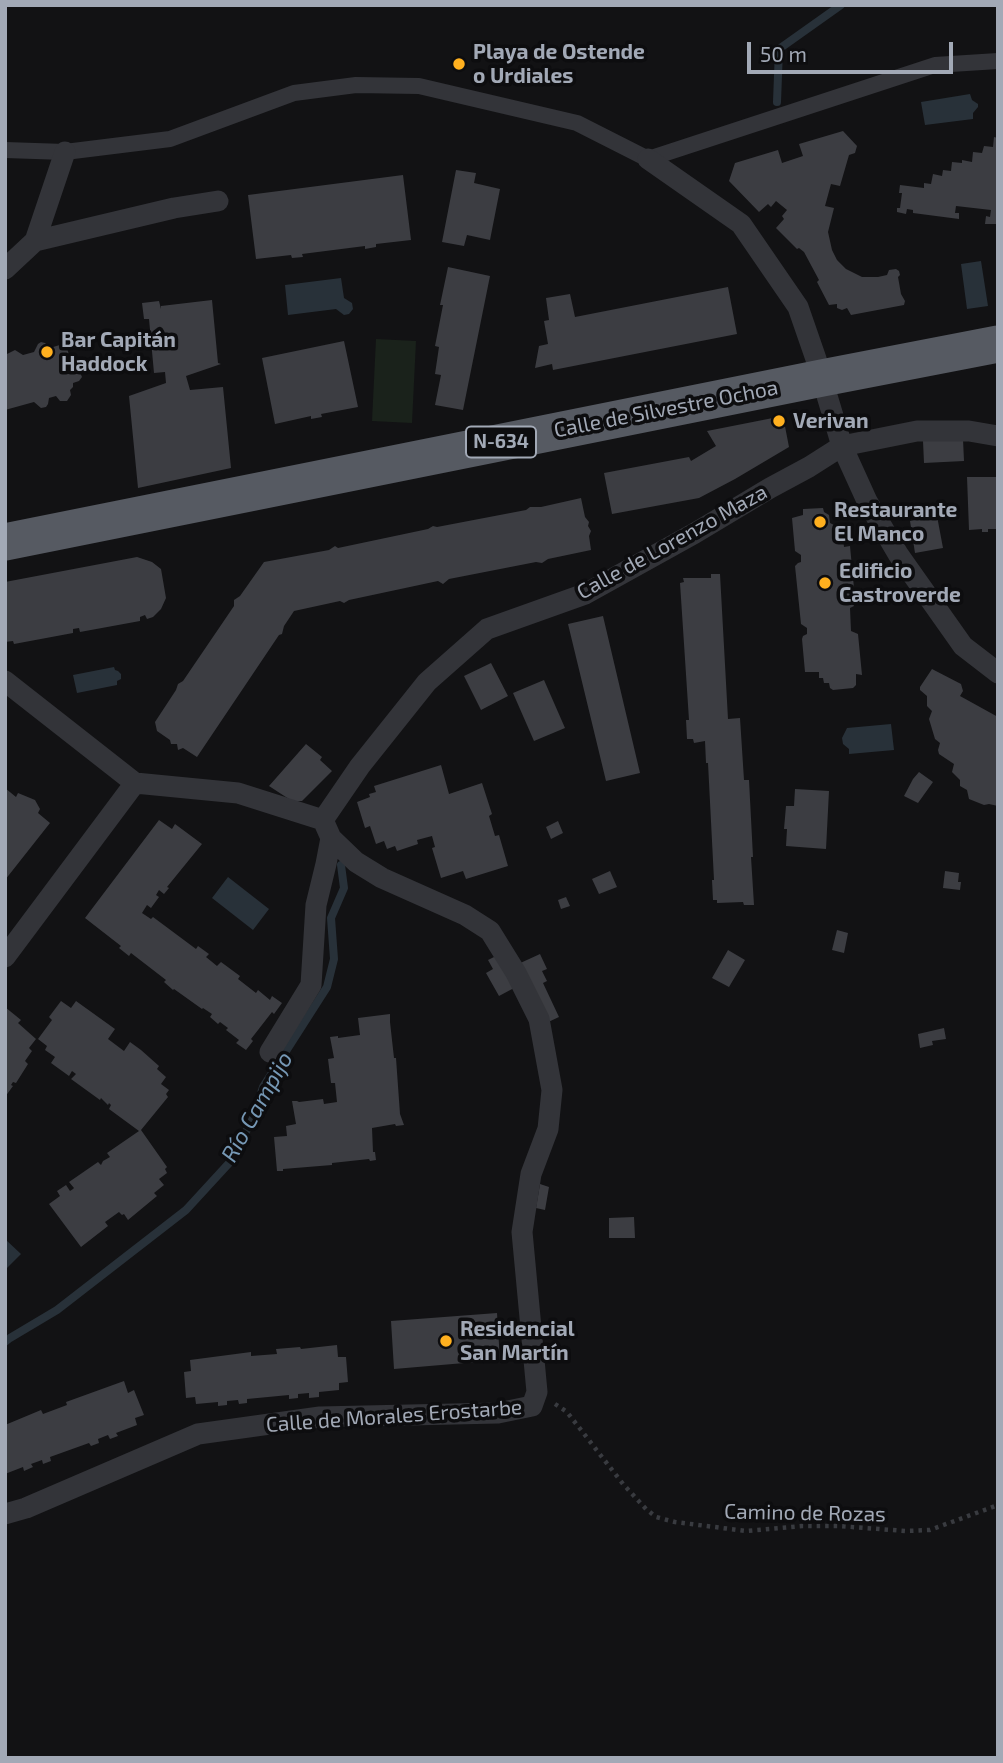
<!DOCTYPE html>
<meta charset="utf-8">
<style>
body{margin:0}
#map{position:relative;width:1003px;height:1763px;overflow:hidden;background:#121214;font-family:"Exo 2",sans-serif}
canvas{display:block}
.frame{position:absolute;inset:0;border:7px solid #a2a9b6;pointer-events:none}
.scale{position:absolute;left:747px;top:42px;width:206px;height:32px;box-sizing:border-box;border:4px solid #a2a9b6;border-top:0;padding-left:9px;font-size:21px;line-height:24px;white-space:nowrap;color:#a2a9b6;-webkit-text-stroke:5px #0d0d0f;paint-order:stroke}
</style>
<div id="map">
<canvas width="1003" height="1763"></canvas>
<div class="frame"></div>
<div class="scale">50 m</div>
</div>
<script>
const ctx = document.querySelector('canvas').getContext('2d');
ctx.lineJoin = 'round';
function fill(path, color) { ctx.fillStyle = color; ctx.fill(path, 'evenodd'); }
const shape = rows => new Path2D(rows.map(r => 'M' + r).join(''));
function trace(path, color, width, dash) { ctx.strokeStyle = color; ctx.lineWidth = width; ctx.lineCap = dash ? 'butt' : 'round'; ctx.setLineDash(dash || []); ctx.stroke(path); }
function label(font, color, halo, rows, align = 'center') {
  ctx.font = font + ' "Exo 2",sans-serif'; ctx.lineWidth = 7; ctx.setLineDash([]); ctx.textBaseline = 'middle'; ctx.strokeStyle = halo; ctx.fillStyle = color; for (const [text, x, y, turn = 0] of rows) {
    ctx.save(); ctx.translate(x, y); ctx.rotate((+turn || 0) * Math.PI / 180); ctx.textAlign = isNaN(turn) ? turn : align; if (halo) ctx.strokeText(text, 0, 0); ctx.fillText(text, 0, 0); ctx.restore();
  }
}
const green = shape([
 [376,339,416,341,412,423,372,421]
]);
const water = shape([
 [970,94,972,100,978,104,978,107,973,113,973,119,925,125,921,102],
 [981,261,988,306,967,309,961,264],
 [341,278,344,298,352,303,353,309,349,314,344,315,336,309,288,315,285,285],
 [114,667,115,670,118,671,121,674,121,679,117,681,117,685,77,693,73,675],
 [891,724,894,750,849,754,849,749,843,744,842,738,847,728],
 [228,877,269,909,253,930,212,898],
 [5,1239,21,1254,5,1270]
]);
const stream = shape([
 [777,102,779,49,841,5],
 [5,1342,10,1338,57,1310,186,1210,231,1161,253,1118,263,1087,327,987,334,959,331,918,344,888,341,865]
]);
const building = shape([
 [843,131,857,146,855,153,849,155,840,186,831,184,825,206,834,208,828,232,832,250,837,260,846,269,862,277,878,277,887,275,889,270,896,269,899,271,900,275,898,277,901,294,905,301,904,305,851,315,847,308,842,310,837,308,837,304,829,305,817,282,819,280,804,252,799,248,797,249,776,228,784,219,782,216,787,210,776,201,771,207,768,204,759,212,729,181,735,163,778,150,782,163,803,156,799,144],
 [994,137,998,138,998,224,985,224,986,216,990,217,991,210,956,206,955,213,959,213,959,219,913,213,913,210,907,209,906,214,897,212,897,208,900,208,902,193,899,193,900,185,924,188,924,183,931,184,933,174,942,176,943,170,951,171,952,162,962,163,962,160,972,162,973,152,982,153,984,146,993,147],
 [456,170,476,173,474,183,500,189,490,240,467,235,464,246,442,242],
 [403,175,411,240,376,244,376,247,365,249,365,246,302,254,303,257,292,258,291,255,256,259,248,195],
 [448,267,490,276,463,410,435,405,441,375,435,374,439,347,435,346,443,305,440,305],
 [728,287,737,334,553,370,552,364,535,368,539,346,548,344,544,321,549,320,546,298,570,294,575,317],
 [212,300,218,363,221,364,186,376,190,390,223,387,231,468,138,488,129,396,166,383,165,372,154,373,149,319,144,319,142,303,159,301,161,309,161,306],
 [344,341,358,407,321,414,322,417,311,419,311,416,275,424,262,358],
 [41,342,45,343,50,348,66,343,72,368,79,370,82,377,79,381,73,383,73,387,70,390,71,395,67,401,60,401,56,396,49,398,48,404,46,407,41,408,34,402,5,410,5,360,7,359,7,354,15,350,23,355,34,352,38,344],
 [783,416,789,447,735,479,699,498,612,514,604,473,689,457,691,461,716,446,707,431],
 [963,439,964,461,924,463,923,441],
 [967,477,998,477,998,529,988,529,988,532,982,532,982,529,969,530],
 [581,498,585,517,589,522,588,526,591,531,589,536,591,550,548,559,542,563,536,562,449,579,443,584,438,581,349,600,344,603,340,601,294,611,284,626,282,634,279,635,197,757,183,748,178,750,177,744,171,744,170,740,157,731,155,722,176,690,178,684,183,681,234,606,234,600,240,596,264,562,329,550,335,546,338,548,428,529,433,526,437,527,526,510,530,507,541,507],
 [823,508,824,512,829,515,830,523,836,526,838,535,843,538,844,547,850,546,855,599,854,606,850,608,851,631,858,634,862,675,856,674,856,685,853,688,833,690,830,688,829,683,824,683,823,678,819,678,819,672,805,672,802,639,803,636,807,634,807,628,801,624,795,566,798,563,801,562,801,555,795,551,792,518,803,515,803,509],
 [937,516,943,548,915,553,910,521],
 [137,557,152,562,161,569,166,598,161,609,153,617,147,619,145,615,140,617,140,621,80,632,79,628,73,629,73,633,14,644,13,641,5,642,5,582],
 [711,574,720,574,728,719,740,718,744,780,749,780,753,857,751,857,754,905,744,905,743,902,717,903,717,900,713,900,712,880,714,880,708,763,706,763,705,741,694,743,693,739,687,739,686,720,689,720,680,583,684,582,683,578,711,578],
 [603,616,640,773,606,781,568,624],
 [491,663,508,696,481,710,464,676],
 [932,669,961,684,963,691,960,696,998,717,998,806,989,804,984,805,969,799,967,790,960,786,960,780,952,772,954,764,939,754,938,750,940,743,935,739,929,719,932,711,927,706,927,696,920,690,920,687],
 [544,680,565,728,534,741,513,693],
 [306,744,322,757,320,760,332,771,302,801,292,801,269,786],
 [441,765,449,794,482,783,492,814,489,816,495,836,499,835,508,866,466,879,463,871,441,878,432,848,435,847,432,836,417,840,418,844,397,851,395,846,387,849,384,841,376,844,370,826,365,828,357,802,370,797,369,794,376,792,374,786],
 [919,772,933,782,918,803,904,796,913,779],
 [5,788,16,797,18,793,35,800,40,809,38,813,50,823,5,880],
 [795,789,829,791,826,849,786,846,787,829,784,829,786,806,794,806],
 [159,820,172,829,175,824,202,844,167,887,169,888,164,894,159,890,156,895,159,897,151,908,147,905,142,913,151,919,153,917,196,949,198,946,209,954,206,957,217,966,221,962,240,976,238,979,256,993,258,990,270,1000,272,996,282,1003,274,1014,272,1012,251,1039,253,1041,246,1050,236,1043,239,1040,226,1030,228,1028,220,1022,218,1024,210,1017,212,1014,203,1008,202,1009,174,989,173,990,164,982,166,980,131,953,129,956,119,948,121,946,85,918],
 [558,821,563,833,551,839,546,827],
 [610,871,617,887,599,894,592,879],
 [945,871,959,873,958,882,961,882,960,890,943,888],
 [566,897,570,906,561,909,558,900],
 [837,930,848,933,844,953,832,950],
 [728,950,745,960,729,987,712,978],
 [540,954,547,969,542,971,547,981,543,983,559,1017,544,1024,516,965],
 [496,956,514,988,499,996,486,973,493,969,488,960],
 [61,1001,71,1008,76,1001,115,1029,108,1039,124,1051,130,1042,141,1050,159,1066,157,1069,166,1077,161,1084,169,1090,166,1094,168,1097,141,1130,167,1167,165,1169,167,1173,159,1179,164,1185,154,1193,157,1196,128,1220,124,1214,122,1215,119,1212,105,1222,108,1226,81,1247,49,1204,60,1196,57,1191,66,1185,70,1191,73,1189,74,1188,69,1182,98,1162,101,1165,103,1161,110,1157,107,1153,139,1131,109,1109,111,1105,109,1103,108,1105,101,1098,100,1100,71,1079,76,1074,72,1071,69,1076,51,1063,55,1057,45,1050,47,1046,38,1039,52,1020,49,1017],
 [5,1007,21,1020,18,1023,36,1039,29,1048,32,1051,25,1061,28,1064,16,1083,13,1082,11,1085,13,1086,5,1097],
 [390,1014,390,1022,394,1058,396,1058,400,1114,404,1125,396,1126,395,1124,372,1128,373,1152,375,1152,376,1160,370,1161,369,1159,332,1163,332,1165,283,1169,283,1171,277,1171,274,1137,287,1136,286,1126,296,1124,292,1101,297,1101,299,1102,323,1099,324,1104,337,1102,335,1083,331,1083,328,1059,334,1058,330,1037,338,1036,338,1038,360,1035,358,1018],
 [944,1028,946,1039,932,1041,933,1045,920,1048,918,1034],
 [540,1184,549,1187,545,1210,536,1208],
 [634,1217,635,1238,609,1238,609,1218],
 [497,1313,500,1360,394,1369,391,1321],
 [337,1345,338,1357,346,1357,348,1382,339,1383,339,1390,319,1392,319,1397,309,1398,309,1393,298,1394,298,1398,289,1399,289,1395,247,1399,247,1403,239,1404,238,1400,227,1401,227,1405,218,1406,218,1402,196,1404,195,1397,186,1398,184,1372,191,1371,190,1360,251,1352,251,1356,277,1354,276,1349,300,1347,301,1349],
 [124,1381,128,1393,134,1390,144,1415,135,1418,137,1425,116,1433,118,1436,110,1439,108,1435,98,1439,99,1443,91,1446,89,1443,50,1457,51,1461,43,1464,42,1460,31,1464,33,1467,24,1471,23,1467,5,1474,5,1425,41,1410,43,1414,67,1405,66,1402]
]);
const path = shape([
 [555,1404,567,1412,623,1484,646,1509,656,1517,675,1522,746,1531,802,1526,839,1526,905,1531,930,1530,998,1505]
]);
const pedestrian = shape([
 [5,150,65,152,170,139,294,93,356,85,419,86,577,123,648,159,935,65,998,61]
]);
const minor = shape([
 [648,159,741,224,798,307,816,359,842,446,867,501,898,554,963,646,998,673],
 [35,241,174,208,218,201],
 [5,269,35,241,65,152],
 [5,681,135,783,238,793,323,820],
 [323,820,360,766,427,682,487,629,585,594,695,533,770,488,809,467,842,446,917,431,969,431,998,436],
 [5,957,135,783],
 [270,1052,311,985,316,905,326,864,331,838],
 [5,1514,26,1508,198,1434,320,1417,498,1413,532,1406,537,1392,522,1232,531,1174,548,1129,552,1090,539,1019,516,973,490,931,465,915,382,878,356,862,331,838,323,820]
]);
const trunk = shape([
 [5,542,822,378,998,344]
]);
const markers = [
 [459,64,7,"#ffb01f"],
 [47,352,7,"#ffb01f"],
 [779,421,7,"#ffb01f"],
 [820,522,7,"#ffb01f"],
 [825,583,7,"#ffb01f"],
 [446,1341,7,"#ffb01f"]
];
const shields = [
 [501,442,70]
];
const shieldNames = [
 ["N-634",501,442]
];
const poiNames = [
 ["Playa de Ostende",473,52],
 ["o Urdiales",473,76],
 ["Bar Capitán",61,340],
 ["Haddock",61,364],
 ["Verivan",793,421],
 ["Restaurante",834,510],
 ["El Manco",834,534],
 ["Edificio",839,571],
 ["Castroverde",839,595],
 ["Residencial",460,1329],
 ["San Martín",460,1353]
];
const streetNames = [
 ["Calle de Silvestre Ochoa",666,409,-11],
 ["Calle de Lorenzo Maza",672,542,-29],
 ["Calle de Morales Erostarbe",394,1416,-4],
 ["Camino de Rozas",805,1513,1]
];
const waterNames = [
 ["Río Campijo",257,1107,-61]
];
fill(green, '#1a221b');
fill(water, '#283139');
trace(stream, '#283139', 8);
fill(building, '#3c3d42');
trace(path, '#393b40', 4.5, [3.5, 5]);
trace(pedestrian, '#333439', 16);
trace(minor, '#333439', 21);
trace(trunk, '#565a62', 37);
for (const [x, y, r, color] of markers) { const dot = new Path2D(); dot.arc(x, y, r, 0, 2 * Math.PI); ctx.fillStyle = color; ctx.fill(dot); trace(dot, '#0d0d0f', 2.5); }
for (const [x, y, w] of shields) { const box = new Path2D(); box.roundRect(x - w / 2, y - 15.5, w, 31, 5); ctx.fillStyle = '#0d0d0f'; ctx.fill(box); trace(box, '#a2a9b6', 2); }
label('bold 19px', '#a2a9b6', null, shieldNames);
label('bold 21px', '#a2a9b6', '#0d0d0f', poiNames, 'left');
label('21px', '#a2a9b6', '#0d0d0f', streetNames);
label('italic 23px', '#7698b5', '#0d0d0f', waterNames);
</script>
